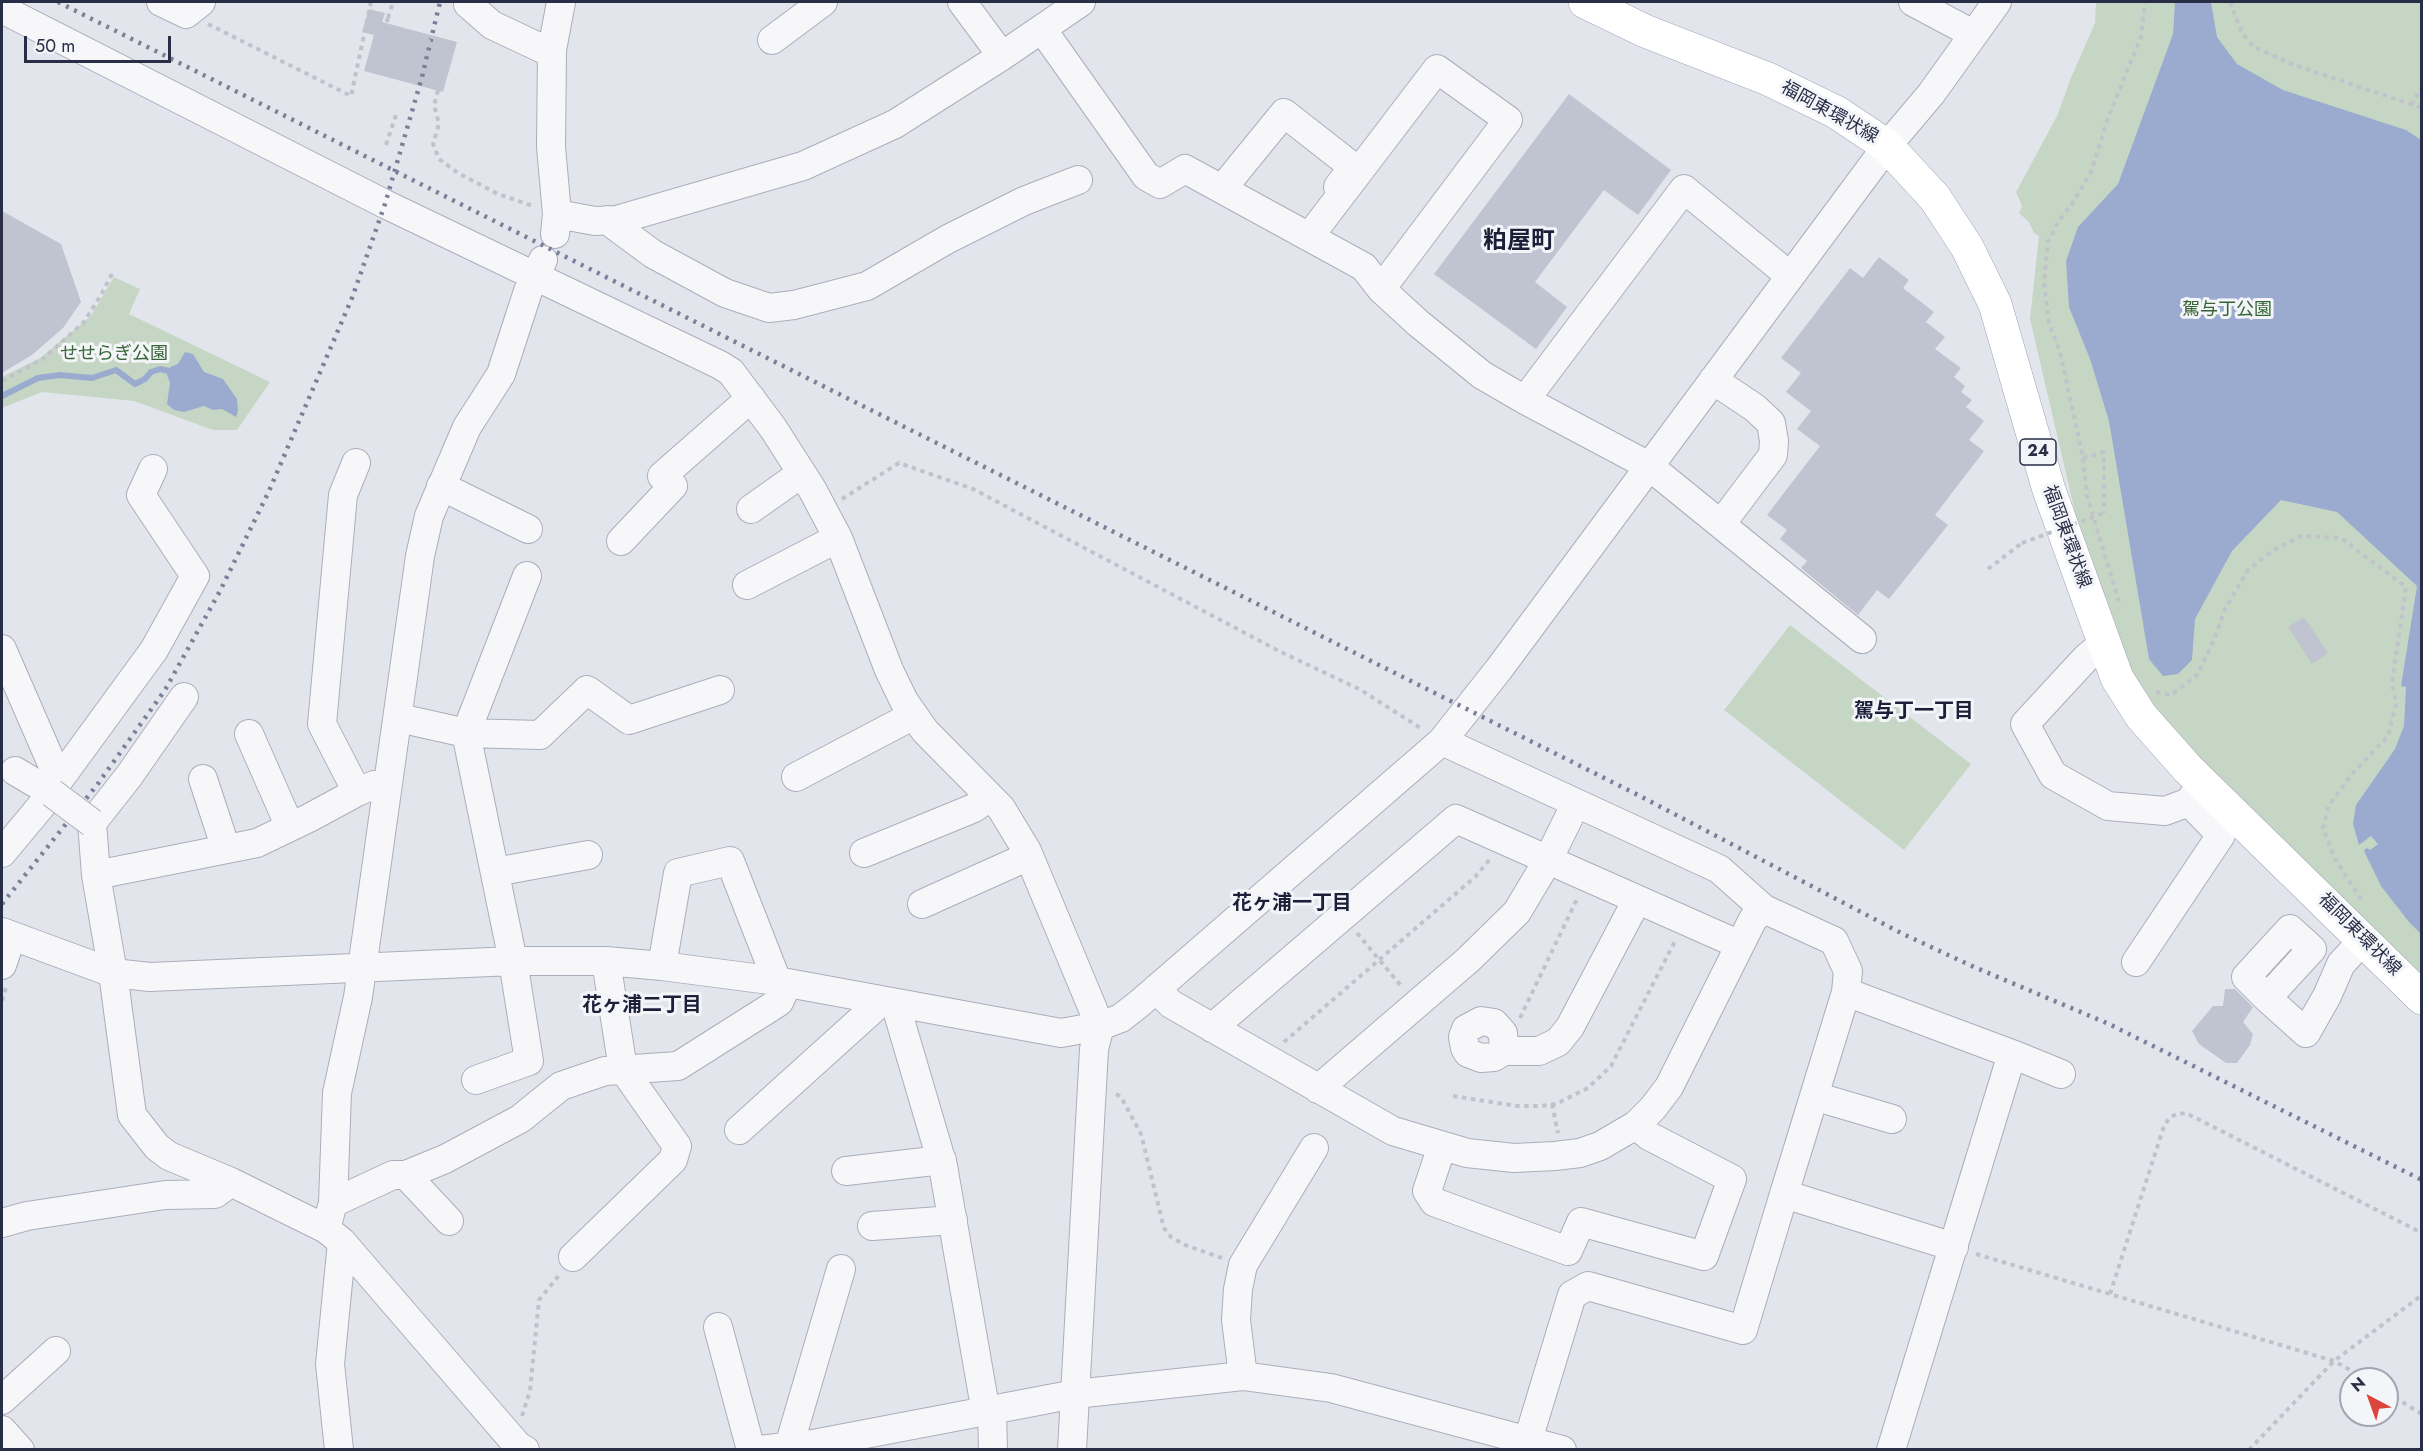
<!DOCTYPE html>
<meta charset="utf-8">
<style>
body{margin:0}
#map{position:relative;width:2423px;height:1451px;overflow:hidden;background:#e3e5ed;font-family:Jost,sans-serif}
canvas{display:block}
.frame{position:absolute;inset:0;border:3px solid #292e47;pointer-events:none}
.north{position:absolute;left:2339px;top:1367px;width:60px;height:60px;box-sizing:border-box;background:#f4f5f9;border:2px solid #a3a5b2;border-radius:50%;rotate:319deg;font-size:16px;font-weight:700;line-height:24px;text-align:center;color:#292e47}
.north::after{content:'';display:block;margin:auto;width:21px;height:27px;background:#dc453e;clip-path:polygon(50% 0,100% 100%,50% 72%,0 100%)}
.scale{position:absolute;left:24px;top:36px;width:147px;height:27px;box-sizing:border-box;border:3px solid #292e47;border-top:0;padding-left:8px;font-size:18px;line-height:21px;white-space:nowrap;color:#292e47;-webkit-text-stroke:4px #f4f5f9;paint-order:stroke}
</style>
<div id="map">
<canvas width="2423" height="1451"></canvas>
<div class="frame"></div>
<div class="north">N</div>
<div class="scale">50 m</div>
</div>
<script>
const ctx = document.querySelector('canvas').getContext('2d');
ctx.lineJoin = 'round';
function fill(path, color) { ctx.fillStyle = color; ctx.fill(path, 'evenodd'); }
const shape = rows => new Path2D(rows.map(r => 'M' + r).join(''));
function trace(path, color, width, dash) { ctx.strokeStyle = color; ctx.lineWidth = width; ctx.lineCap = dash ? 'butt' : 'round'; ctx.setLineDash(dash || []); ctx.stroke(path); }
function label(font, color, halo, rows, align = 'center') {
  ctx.font = font + ' Jost,"Noto Sans JP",sans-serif'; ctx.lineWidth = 6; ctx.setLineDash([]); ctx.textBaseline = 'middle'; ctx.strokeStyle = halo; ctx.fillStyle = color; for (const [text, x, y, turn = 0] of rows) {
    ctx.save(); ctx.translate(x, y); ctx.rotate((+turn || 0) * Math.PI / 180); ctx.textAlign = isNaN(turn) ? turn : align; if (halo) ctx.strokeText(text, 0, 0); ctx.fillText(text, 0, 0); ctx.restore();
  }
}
const green = shape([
 [2096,2,2421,2,2421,982,2196,767,2130,678,2095,598,2030,319,2039,236,2034,233,2029,222,2019,213,2022,206,2016,192,2057,116,2070,80,2095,23],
 [114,277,140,289,129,314,270,382,237,430,213,430,134,401,42,392,2,408,2,377,40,358,91,316],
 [1790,625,1971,764,1904,850,1724,710]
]);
const water = shape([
 [2175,2,2211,2,2217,37,2237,64,2283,90,2406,130,2421,140,2421,934,2409,922,2381,886,2366,855,2364,850,2367,848,2370,850,2378,844,2371,836,2359,845,2353,824,2356,805,2395,749,2404,726,2406,687,2401,686,2417,586,2337,512,2281,500,2232,551,2195,619,2192,660,2178,674,2163,676,2149,659,2109,421,2090,359,2069,307,2066,261,2078,227,2118,184,2173,34],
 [185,352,193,354,204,372,223,379,237,399,238,411,236,417,222,409,213,410,204,406,184,412,174,410,167,404,170,383,167,375,170,367,178,364]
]);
const stream = shape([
 [2,396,38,378,60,375,92,378,116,370,135,384,145,379,151,372,160,369,169,371]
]);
const building = shape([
 [369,9,385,13,382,22,457,42,443,92,364,71,374,35,362,32],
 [1569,94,1671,170,1638,215,1604,190,1535,282,1567,307,1536,349,1434,274],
 [2,211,61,244,81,302,63,328,32,355,2,373],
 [1879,257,1909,280,1903,288,1934,312,1926,322,1945,337,1935,349,1961,368,1954,377,1965,386,1961,392,1972,400,1966,407,1984,421,1969,440,1984,451,1935,515,1948,525,1889,599,1877,590,1858,615,1801,568,1807,561,1780,539,1787,530,1767,515,1820,446,1797,429,1811,411,1786,392,1801,373,1781,358,1850,268,1863,278],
 [2304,617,2328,653,2312,664,2288,627],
 [2225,989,2235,989,2253,1007,2243,1022,2253,1034,2250,1045,2237,1063,2226,1063,2199,1044,2192,1031,2213,1006,2223,1006]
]);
const path = shape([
 [2230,2,2242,33,2254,47,2294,65,2422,108],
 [388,18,393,2],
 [208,24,351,96,371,2],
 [450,47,434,105,439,124,433,144,439,159,458,173,498,194,533,206],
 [398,69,418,75],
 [408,73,416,37],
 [2411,105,2422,87],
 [386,145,396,115],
 [2,381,43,359,84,322,101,295,112,274],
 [2083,458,2104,452,2104,513],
 [842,499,899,463,973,489,1279,651,1361,690,1422,729],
 [1988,569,2022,543],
 [2119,602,2087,496,2083,458,2060,352,2049,323,2044,283,2048,242,2059,220,2070,207,2091,172,2108,118,2141,37,2145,2],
 [2156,692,2171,695,2197,675,2214,640,2225,609,2248,570,2272,551,2301,536,2341,538,2406,587,2392,682,2396,704,2388,736,2352,774,2329,805,2323,828,2335,859,2363,902],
 [1357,933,1402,987],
 [2,1001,6,987],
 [1520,1018,1578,897],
 [1284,1042,1475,877,1491,858],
 [1116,1094,1121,1097,1141,1134,1164,1228,1171,1237,1185,1245,1222,1258],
 [1453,1096,1517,1106,1540,1106,1556,1104,1588,1088,1611,1066,1675,941],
 [1552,1104,1558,1133],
 [1976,1254,2334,1361,2366,1379],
 [2110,1294,2163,1129,2169,1118,2177,1114,2186,1113,2422,1233],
 [2387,1393,2422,1414],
 [522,1416,530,1391,539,1300,560,1274],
 [2249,1450,2334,1361,2422,1295]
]);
const minor = shape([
 [161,2,186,14,201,2],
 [962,2,1002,56],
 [1913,2,1973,34],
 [468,4,492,25,543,49,552,50],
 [2,9,385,204,720,365,731,372,773,428,812,489,838,538,889,670,904,701,925,731,1001,808,1027,851,1100,1026,1094,1049,1072,1450],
 [1042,29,1146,176,1160,184,1185,169,1364,267,1381,289,1418,323,1482,375,1525,400,1649,466,1862,639],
 [772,40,823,2],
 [1222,189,1284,113,1353,167,1338,187],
 [557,214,595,221,617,220,803,166,895,124,1002,56,1081,2],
 [607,220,653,254,725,293,769,308,794,305,867,286,948,239,1024,201,1078,180],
 [555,234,557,214,551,147,552,50,561,2],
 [1309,237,1437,69,1508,120,1381,289],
 [1713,380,1755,408,1771,423,1774,441,1773,455,1721,524],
 [1525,400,1684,189,1790,276],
 [356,463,343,495,322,724,357,792],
 [441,486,528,529],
 [751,509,802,473],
 [621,541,673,486,662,476,751,398],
 [747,585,838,538],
 [2104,643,2086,658,2025,724,2053,775,2108,806,2165,811,2189,802,2202,783],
 [2,649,59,780,52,793,2,853],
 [184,697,129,776,92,823,96,875,113,973,150,977,513,961,606,961,662,966,777,981,1061,1033,1100,1026,1121,1018,1140,1003,1442,741,1499,669,1887,146,1931,94,1997,2],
 [399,718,466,733,540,735,587,690,629,720,720,690],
 [249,734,290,827],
 [1442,741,1719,869,1764,909,1834,941,1848,971,1846,992,1784,1194,1954,1247],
 [15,771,52,793],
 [796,777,914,715],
 [203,779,226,849],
 [59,780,154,650,195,576,141,495,153,469],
 [864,853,974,808,990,797],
 [495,872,588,855],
 [96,875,257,843,309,818,357,792,374,785],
 [922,904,1029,856],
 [2,932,113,973,132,1115,157,1147,169,1156,231,1182,326,1229,342,1242,518,1446,525,1450],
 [2136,962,2221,835,2189,802],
 [2,965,12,936],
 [662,966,678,873,730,861,777,981],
 [1156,989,1171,1004,1393,1131,1467,1153,1514,1158,1555,1156,1580,1153,1600,1146,1636,1125,1653,1108,1669,1087,1753,919,1764,909],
 [1846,992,2012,1054,1891,1450],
 [2267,998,2312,949,2290,929,2246,977,2267,998,2306,1033,2327,996,2341,964,2363,940],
 [895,1003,943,1166,986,1413],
 [1212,1028,1456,819,1740,945],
 [1504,1051,1503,1033,1494,1023,1481,1021,1466,1029,1463,1037,1465,1048,1468,1053,1481,1058,1494,1057,1504,1051,1539,1051,1558,1042,1570,1027,1637,900],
 [2012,1054,2061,1074],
 [476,1080,529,1061,513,961,466,733,527,576],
 [1318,1089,1468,960,1517,912,1548,860,1576,803],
 [1814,1096,1892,1119],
 [739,1130,873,1009,874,999],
 [1442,1146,1427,1191,1434,1202,1568,1251,1581,1222,1704,1256,1732,1179,1649,1136,1636,1125],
 [846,1171,942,1160],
 [406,1175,449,1221],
 [333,1203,393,1175,406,1175,445,1159,520,1119,561,1086,605,1071,678,1066,779,1002,788,983],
 [2,1223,27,1216,165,1195,215,1194,231,1182],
 [872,1226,953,1220],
 [326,1229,333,1203,337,1093,358,997,420,556,429,516,467,427,501,374,528,291,543,260],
 [573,1257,673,1160,677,1146,623,1069,606,961],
 [718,1327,751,1450],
 [1243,1376,1236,1320,1238,1289,1243,1265,1314,1148],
 [2,1400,56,1351],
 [992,1411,993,1450],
 [2,1430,20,1450],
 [789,1446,841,1269],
 [339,1450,330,1364,342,1242],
 [759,1450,813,1444,1075,1394,1243,1376,1331,1388,1562,1450],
 [1525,1450,1572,1295,1588,1286,1743,1330,1784,1194]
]);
const major = shape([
 [1585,2,1645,31,1768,79,1836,112,1887,146,1935,198,1967,247,1995,304,2049,490,2117,678,2141,716,2188,769,2422,998]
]);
const rail = shape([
 [58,2,1638,795,1901,933,1974,967,2109,1024,2422,1180],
 [2,904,97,785,165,690,220,591,269,491,352,298,385,204,422,77,440,2]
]);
const pathBridge = shape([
 [388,18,385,29,450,47],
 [2022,543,2104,513]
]);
const minorBridge = shape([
 [52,793,92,823]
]);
const shields = [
 [2038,452,36]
];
const shieldNames = [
 ["24",2038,452]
];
const streetNames = [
 ["福岡東環状線",1829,113,29],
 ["福岡東環状線",2066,537,70],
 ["福岡東環状線",2359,935,45]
];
const parkNames = [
 ["駕与丁公園",2227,311],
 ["せせらぎ公園",114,355]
];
const neighbourhoodNames = [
 ["駕与丁一丁目",1914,712],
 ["花ヶ浦一丁目",1292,904],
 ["花ヶ浦二丁目",642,1006]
];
const districtNames = [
 ["粕屋町",1519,242]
];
fill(green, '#c5d7c4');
fill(water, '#9babd0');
trace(stream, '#9babd0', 6);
fill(building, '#c0c3d0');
trace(minor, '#abaebb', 30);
trace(major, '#a1a6ba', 34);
trace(path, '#c1c3cb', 4, [4.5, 4.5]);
trace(minor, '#f7f7fa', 28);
trace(major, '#fff', 33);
trace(rail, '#7b8098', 4.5, [3, 6]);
trace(minorBridge, '#abaebb', 30, []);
trace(pathBridge, '#c1c3cb', 4, [4.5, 4.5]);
trace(minorBridge, '#f7f7fa', 28);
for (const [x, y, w] of shields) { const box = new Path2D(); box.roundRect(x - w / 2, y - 13, w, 26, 4.5); ctx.fillStyle = '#f4f5f9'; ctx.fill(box); trace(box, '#292e47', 1.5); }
label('bold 16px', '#292e47', null, shieldNames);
label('18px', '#292e47', '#f4f5f9', streetNames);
label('18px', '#356435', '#f4f5f9', parkNames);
label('bold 20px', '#1b1f38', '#f4f5f9', neighbourhoodNames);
label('bold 24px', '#1b1f38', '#f4f5f9', districtNames);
</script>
